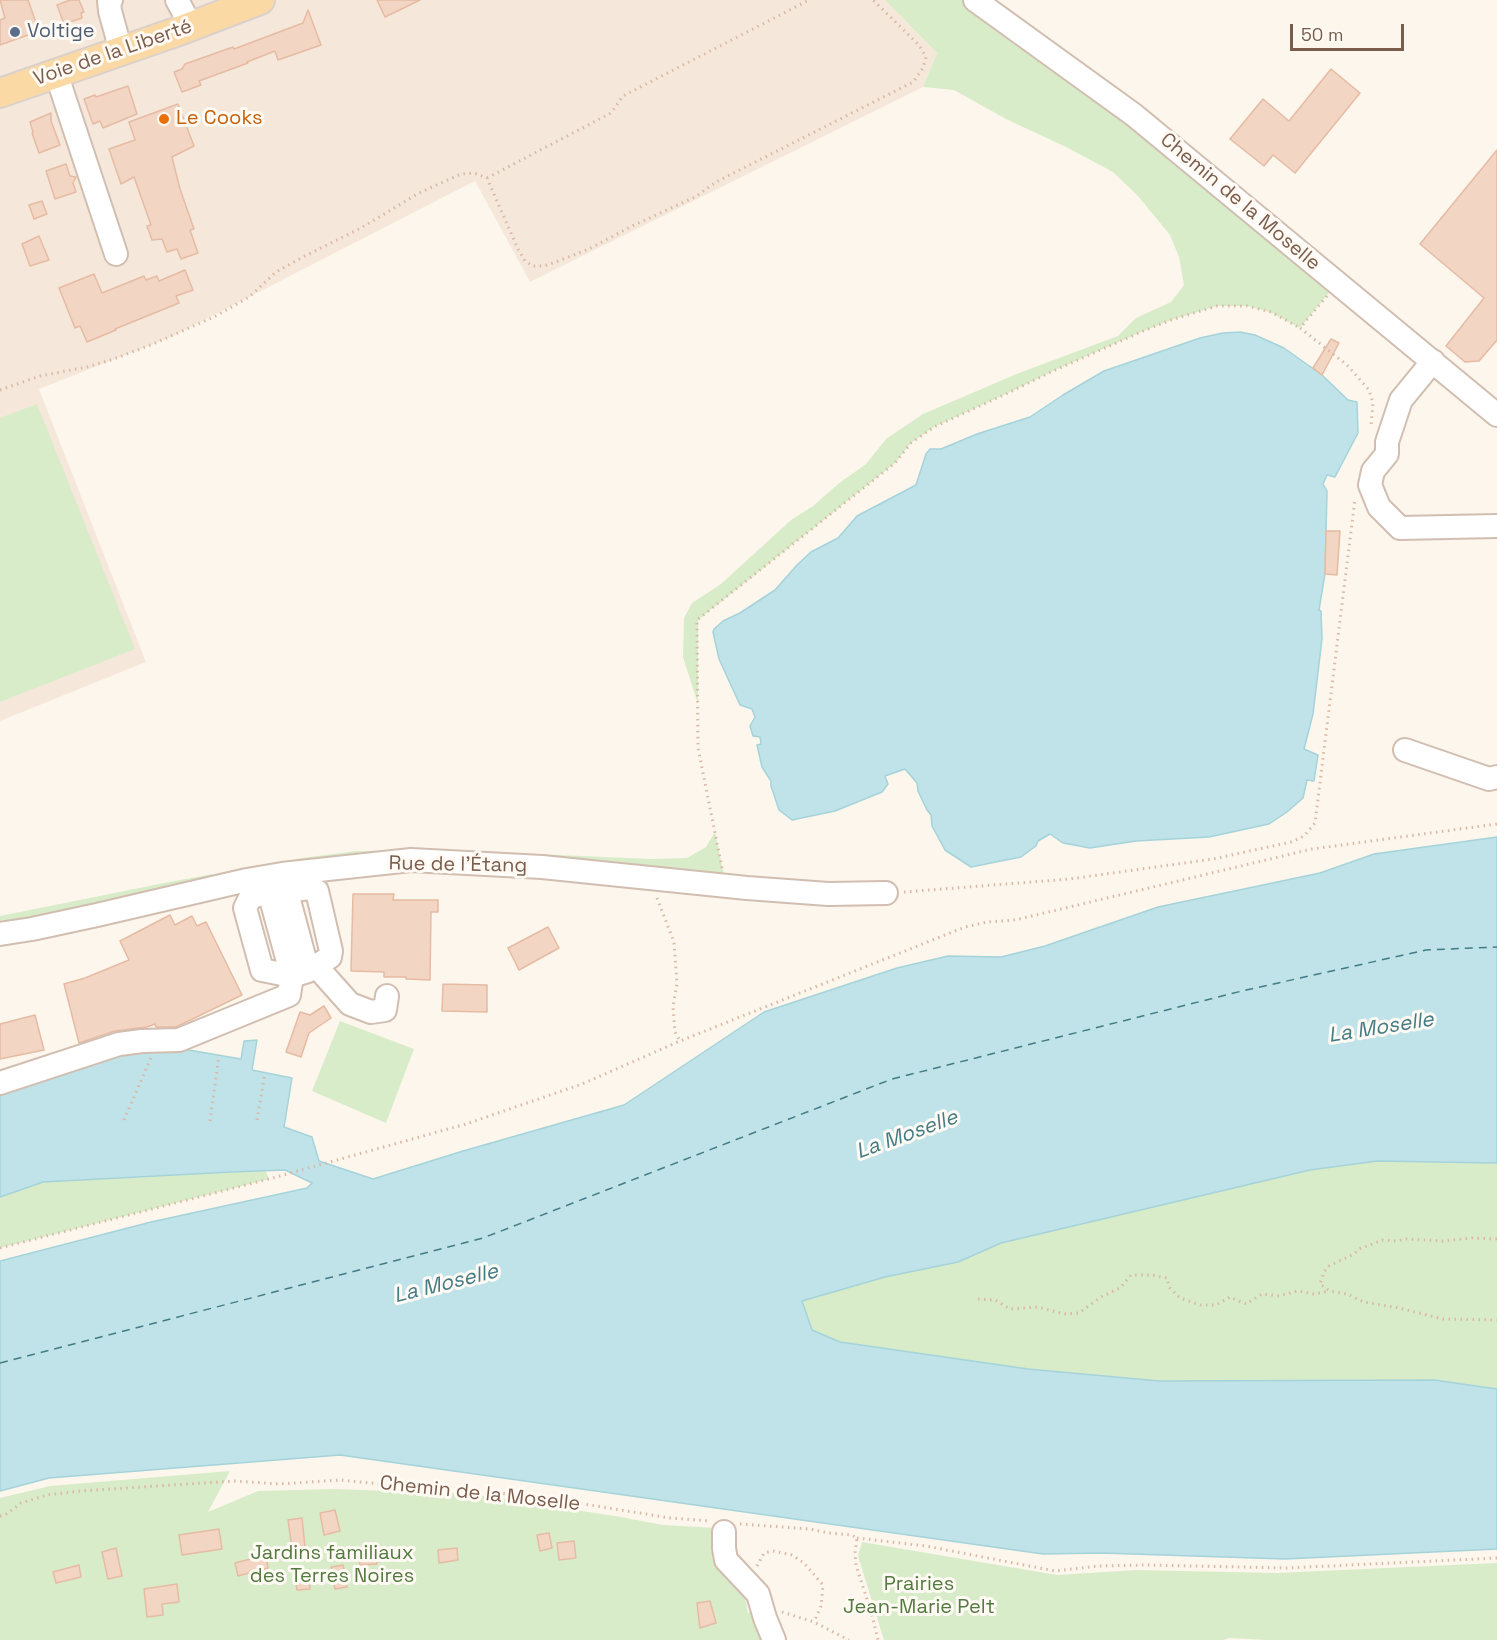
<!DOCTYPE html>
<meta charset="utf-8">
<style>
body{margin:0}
#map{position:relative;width:1497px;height:1640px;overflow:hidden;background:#fdf6ec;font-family:"Space Grotesk",sans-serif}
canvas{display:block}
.scale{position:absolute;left:1290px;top:24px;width:114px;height:27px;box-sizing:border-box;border:3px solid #7a5c4d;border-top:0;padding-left:8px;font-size:18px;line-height:21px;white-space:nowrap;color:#7a5c4d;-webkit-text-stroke:4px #fffaf3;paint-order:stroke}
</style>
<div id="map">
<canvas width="1497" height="1640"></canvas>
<div class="scale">50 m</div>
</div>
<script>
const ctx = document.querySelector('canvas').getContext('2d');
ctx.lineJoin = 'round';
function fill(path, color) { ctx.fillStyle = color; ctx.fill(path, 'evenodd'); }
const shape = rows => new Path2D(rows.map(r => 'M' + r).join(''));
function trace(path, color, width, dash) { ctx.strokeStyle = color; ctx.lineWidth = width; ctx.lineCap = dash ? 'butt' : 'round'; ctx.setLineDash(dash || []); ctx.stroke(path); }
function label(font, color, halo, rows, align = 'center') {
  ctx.font = font + ' "Space Grotesk",sans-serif'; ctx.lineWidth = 6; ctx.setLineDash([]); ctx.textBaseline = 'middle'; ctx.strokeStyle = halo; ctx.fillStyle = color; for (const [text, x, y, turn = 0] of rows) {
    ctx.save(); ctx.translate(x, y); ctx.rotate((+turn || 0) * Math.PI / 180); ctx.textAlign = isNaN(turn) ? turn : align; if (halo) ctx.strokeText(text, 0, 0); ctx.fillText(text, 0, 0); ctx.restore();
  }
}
const residential = shape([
 [0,0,885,0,937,53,923,87,530,282,475,181,171,337,39,389,146,662,0,721]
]);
const green = shape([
 [885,0,975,0,1337,283,1300,328,1270,312,1247,306,1217,306,1171,320,1141,332,1051,372,1008,393,934,427,911,443,895,463,698,620,698,704,683,657,684,618,692,603,721,584,791,520,813,506,838,484,866,464,886,439,923,414,1019,373,1118,336,1136,318,1171,302,1184,285,1179,257,1170,235,1138,196,1113,172,1066,147,1006,119,954,90,923,87,937,53],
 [37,404,135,649,0,702,0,418],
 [715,832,726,885,411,860,0,934,0,916,169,882,302,858,356,851,443,850,651,859,687,858,706,847],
 [340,1021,414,1049,386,1123,312,1091],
 [0,1158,264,1167,269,1179,0,1248],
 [1377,1161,1497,1163,1497,1389,1434,1380,1159,1381,1028,1369,840,1342,812,1330,802,1301,885,1277,958,1262,1001,1243,1310,1170],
 [230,1471,208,1512,258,1491,335,1489,471,1494,621,1517,663,1525,717,1528,744,1589,748,1613,758,1611,767,1640,0,1640,0,1498,50,1486],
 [862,1542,1057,1575,1136,1570,1276,1573,1497,1563,1497,1640,1267,1640,1230,1638,1223,1640,884,1640,858,1556]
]);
const water = shape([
 [1240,332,1255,335,1284,348,1322,375,1348,400,1357,402,1358,433,1335,477,1327,475,1323,484,1327,491,1325,574,1319,610,1321,611,1322,639,1313,714,1304,749,1318,755,1314,781,1307,780,1303,798,1287,812,1269,824,1209,837,1136,841,1090,848,1063,843,1050,834,1038,841,1036,846,1021,857,971,867,945,850,932,826,931,815,927,810,918,791,917,783,905,769,885,776,888,784,882,792,835,811,792,820,779,810,771,786,771,781,762,767,757,745,761,744,760,737,753,736,750,726,755,717,752,709,740,705,719,659,713,632,714,629,723,621,740,613,775,590,797,565,811,552,838,538,857,516,916,485,926,454,930,449,941,449,977,434,1030,417,1063,395,1104,371,1200,338,1223,333,1240,332],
 [1497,837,1497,1163,1377,1161,1310,1170,1001,1243,958,1262,885,1277,802,1301,812,1330,840,1342,1028,1369,1159,1381,1434,1380,1497,1389,1497,1549,1285,1559,1101,1553,1043,1554,340,1455,49,1478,0,1491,0,1261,151,1222,307,1188,312,1183,285,1170,231,1172,43,1182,0,1197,0,1093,136,1047,183,1049,241,1059,244,1041,257,1040,252,1070,292,1078,284,1127,312,1137,319,1161,373,1179,463,1151,624,1105,764,1012,897,968,948,956,1001,957,1045,946,1158,907,1320,873,1374,854,1497,837]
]);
const ferry = shape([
 [0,1363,483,1238,892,1079,1242,991,1426,950,1497,947]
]);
const building = shape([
 [0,0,28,0,39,31,0,45,0,20,5,18,0,0],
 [70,0,79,0,84,12,81,13,82,18,64,24,57,5,70,0],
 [377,0,420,0,385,17,377,0],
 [308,10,321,45,278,60,275,51,247,62,248,63,199,81,201,85,182,92,174,72,182,69,185,64,233,47,234,49,303,23,308,10],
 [1331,69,1360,93,1295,173,1273,155,1264,166,1230,139,1263,99,1289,121,1331,69],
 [128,86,137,114,103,128,100,121,93,124,84,99,95,95,96,97,128,86],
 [178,104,194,146,172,157,180,189,194,229,190,230,198,253,181,259,177,249,167,252,162,239,152,240,147,226,151,225,134,177,121,184,109,149,135,140,129,122,178,104],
 [51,113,51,121,60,145,39,153,32,133,33,132,30,122,51,113],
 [1497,150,1497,340,1479,361,1465,362,1446,346,1484,298,1420,244,1497,150],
 [66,164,70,176,76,177,73,183,76,192,55,199,46,171,66,164],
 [42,201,47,214,34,219,29,205,42,201],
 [39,236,49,260,30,266,22,244,39,236],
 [185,270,193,290,176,296,179,303,115,329,116,330,87,342,80,326,75,328,59,288,94,274,102,293,144,276,146,280,157,276,159,281,185,270],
 [1331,339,1339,343,1322,375,1313,368,1331,339],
 [1326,531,1340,531,1337,575,1325,574,1326,531],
 [353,894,394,894,393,900,438,900,438,912,431,912,430,980,406,979,406,977,384,977,384,972,351,971,353,894],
 [170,915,175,925,192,916,197,926,206,922,242,995,176,1027,156,1027,155,1024,147,1027,115,1031,79,1043,64,984,85,978,129,960,120,941,170,915],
 [548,927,559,948,519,970,508,948,548,927],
 [443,984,487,985,487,1012,442,1011,443,984],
 [324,1006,331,1018,309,1033,301,1057,286,1052,300,1012,310,1015,324,1006],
 [35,1015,44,1050,0,1059,0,1024,35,1015],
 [335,1510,340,1531,324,1535,320,1513,335,1510],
 [302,1518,305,1547,292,1549,288,1520,302,1518],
 [219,1529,222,1549,182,1555,179,1535,219,1529],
 [549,1533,552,1548,540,1551,537,1535,549,1533],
 [574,1541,576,1558,559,1560,557,1543,574,1541],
 [376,1546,377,1564,360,1565,358,1547,376,1546],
 [116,1548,122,1576,108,1579,102,1552,116,1548],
 [457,1548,458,1560,439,1563,438,1550,457,1548],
 [266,1555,268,1568,238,1576,235,1563,266,1555],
 [79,1565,81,1577,56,1583,53,1572,79,1565],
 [343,1565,347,1587,335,1589,331,1567,343,1565],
 [308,1575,310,1589,297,1590,295,1576,308,1575],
 [177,1584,179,1602,162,1604,163,1615,147,1617,144,1589,177,1584],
 [710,1601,716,1623,700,1628,697,1603,710,1601]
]);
const path = shape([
 [487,178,611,113,623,96,809,0],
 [1327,296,1300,328,1347,365,1369,390,1373,403,1371,425],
 [0,390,40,376,87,367,114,359,153,344,216,316,249,297,276,272,303,257,361,228,419,193,461,174,474,173,487,178,518,249,525,261,533,266,544,266,553,263,589,249,632,226,695,197,716,182,913,82,923,68,926,57,919,45,873,0],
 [722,868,698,748,697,620,702,616,895,463,911,443,934,427,1008,393,1051,372,1141,332,1171,320,1217,306,1247,306,1271,312,1300,328],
 [904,892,1070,879,1213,859,1291,842,1304,836,1315,823,1355,499],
 [657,898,674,942,677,984,673,1006,675,1032,680,1041],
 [124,1120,151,1058],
 [257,1120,265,1073],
 [210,1121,219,1055],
 [1497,1239,1472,1238,1443,1241,1406,1239,1397,1241,1383,1240,1359,1249,1354,1254,1329,1266,1324,1272,1320,1284,1330,1291,1347,1294,1364,1302,1399,1308,1443,1319,1497,1320],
 [0,1248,269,1179,466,1124,582,1084,680,1041,965,927,987,922,1015,920,1312,849,1497,824],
 [978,1299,995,1300,1010,1309,1038,1307,1064,1314,1079,1313,1101,1297,1120,1288,1131,1275,1152,1275,1167,1278,1169,1287,1180,1298,1200,1305,1216,1305,1230,1297,1246,1304,1262,1294,1279,1296,1298,1291,1314,1294,1330,1291],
 [0,1516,5,1515,21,1503,47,1495,80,1491,234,1481,279,1484,340,1480,442,1490,475,1491,541,1497,670,1518,710,1521],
 [740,1524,810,1529,829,1533,852,1535,857,1538,855,1553,856,1565,872,1615,878,1640],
 [857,1538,926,1546,1055,1571,1098,1566,1147,1565,1286,1568,1497,1558],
 [757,1566,764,1553,773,1551,792,1555,804,1563,823,1585,821,1606,814,1622],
 [782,1612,814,1622,849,1640]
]);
const minor = shape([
 [111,0,109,1,110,11,121,51],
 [177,0,191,26],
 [975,0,1134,115,1497,415],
 [56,73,116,254],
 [1433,361,1401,400,1387,442,1387,454,1373,471,1370,485,1379,507,1400,528,1497,526],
 [1405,750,1489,779,1497,777],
 [265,877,292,976,262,970,245,908,250,898,269,891],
 [286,891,310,888,317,891,331,951,330,957,308,971],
 [0,934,32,929,97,915,247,880,282,874,411,860,542,867,747,888,828,894,886,893],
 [316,966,350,1004,371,1012,385,1010,387,996],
 [0,1083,119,1044,142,1041,179,1040,289,995,292,976,308,971,282,874],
 [724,1532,724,1548,726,1560,758,1594,765,1618,774,1640]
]);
const major = shape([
 [0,93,176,32,260,0]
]);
const markers = [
 [15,32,6,"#5c6f8a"],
 [164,119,6,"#e8710a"]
];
const serviceNames = [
 ["Voltige",27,32]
];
const streetNames = [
 ["Voie de la Liberté",113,53,-19],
 ["Chemin de la Moselle",1240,202,40],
 ["Rue de l'Étang",458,865,1],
 ["Chemin de la Moselle",480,1494,6]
];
const foodNames = [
 ["Le Cooks",176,119]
];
const parkNames = [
 ["Jardins familiaux",332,1554],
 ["des Terres Noires",332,1577],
 ["Prairies",919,1585],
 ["Jean-Marie Pelt",919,1608]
];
const waterNames = [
 ["La Moselle",1381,1028,-9],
 ["La Moselle",907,1135,-20],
 ["La Moselle",446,1284,-14]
];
fill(residential, '#f5e8da');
fill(green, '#d8ecc9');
fill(water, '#bfe3e8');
trace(water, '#a5d3da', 1.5);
trace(ferry, '#437c86', 1.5, [8, 6]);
fill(building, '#f3d5c3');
trace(building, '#e6bba3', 1.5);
trace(minor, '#d1beb0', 26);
trace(major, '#dad1cd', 32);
trace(path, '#d9b8a5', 3, [1.5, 4.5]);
trace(minor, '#fff', 22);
trace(major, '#fbd9a5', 28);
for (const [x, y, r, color] of markers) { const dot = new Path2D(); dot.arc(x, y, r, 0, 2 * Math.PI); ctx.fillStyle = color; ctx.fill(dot); trace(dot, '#fffaf3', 2); }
label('20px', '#4e5e75', '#fffaf3', serviceNames, 'left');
label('20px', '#7a5c4d', '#fffaf3', streetNames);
label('20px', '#c56008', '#fffaf3', foodNames, 'left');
label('20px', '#537a41', '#fffaf3', parkNames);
label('italic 21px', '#437c86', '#fffaf3', waterNames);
</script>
